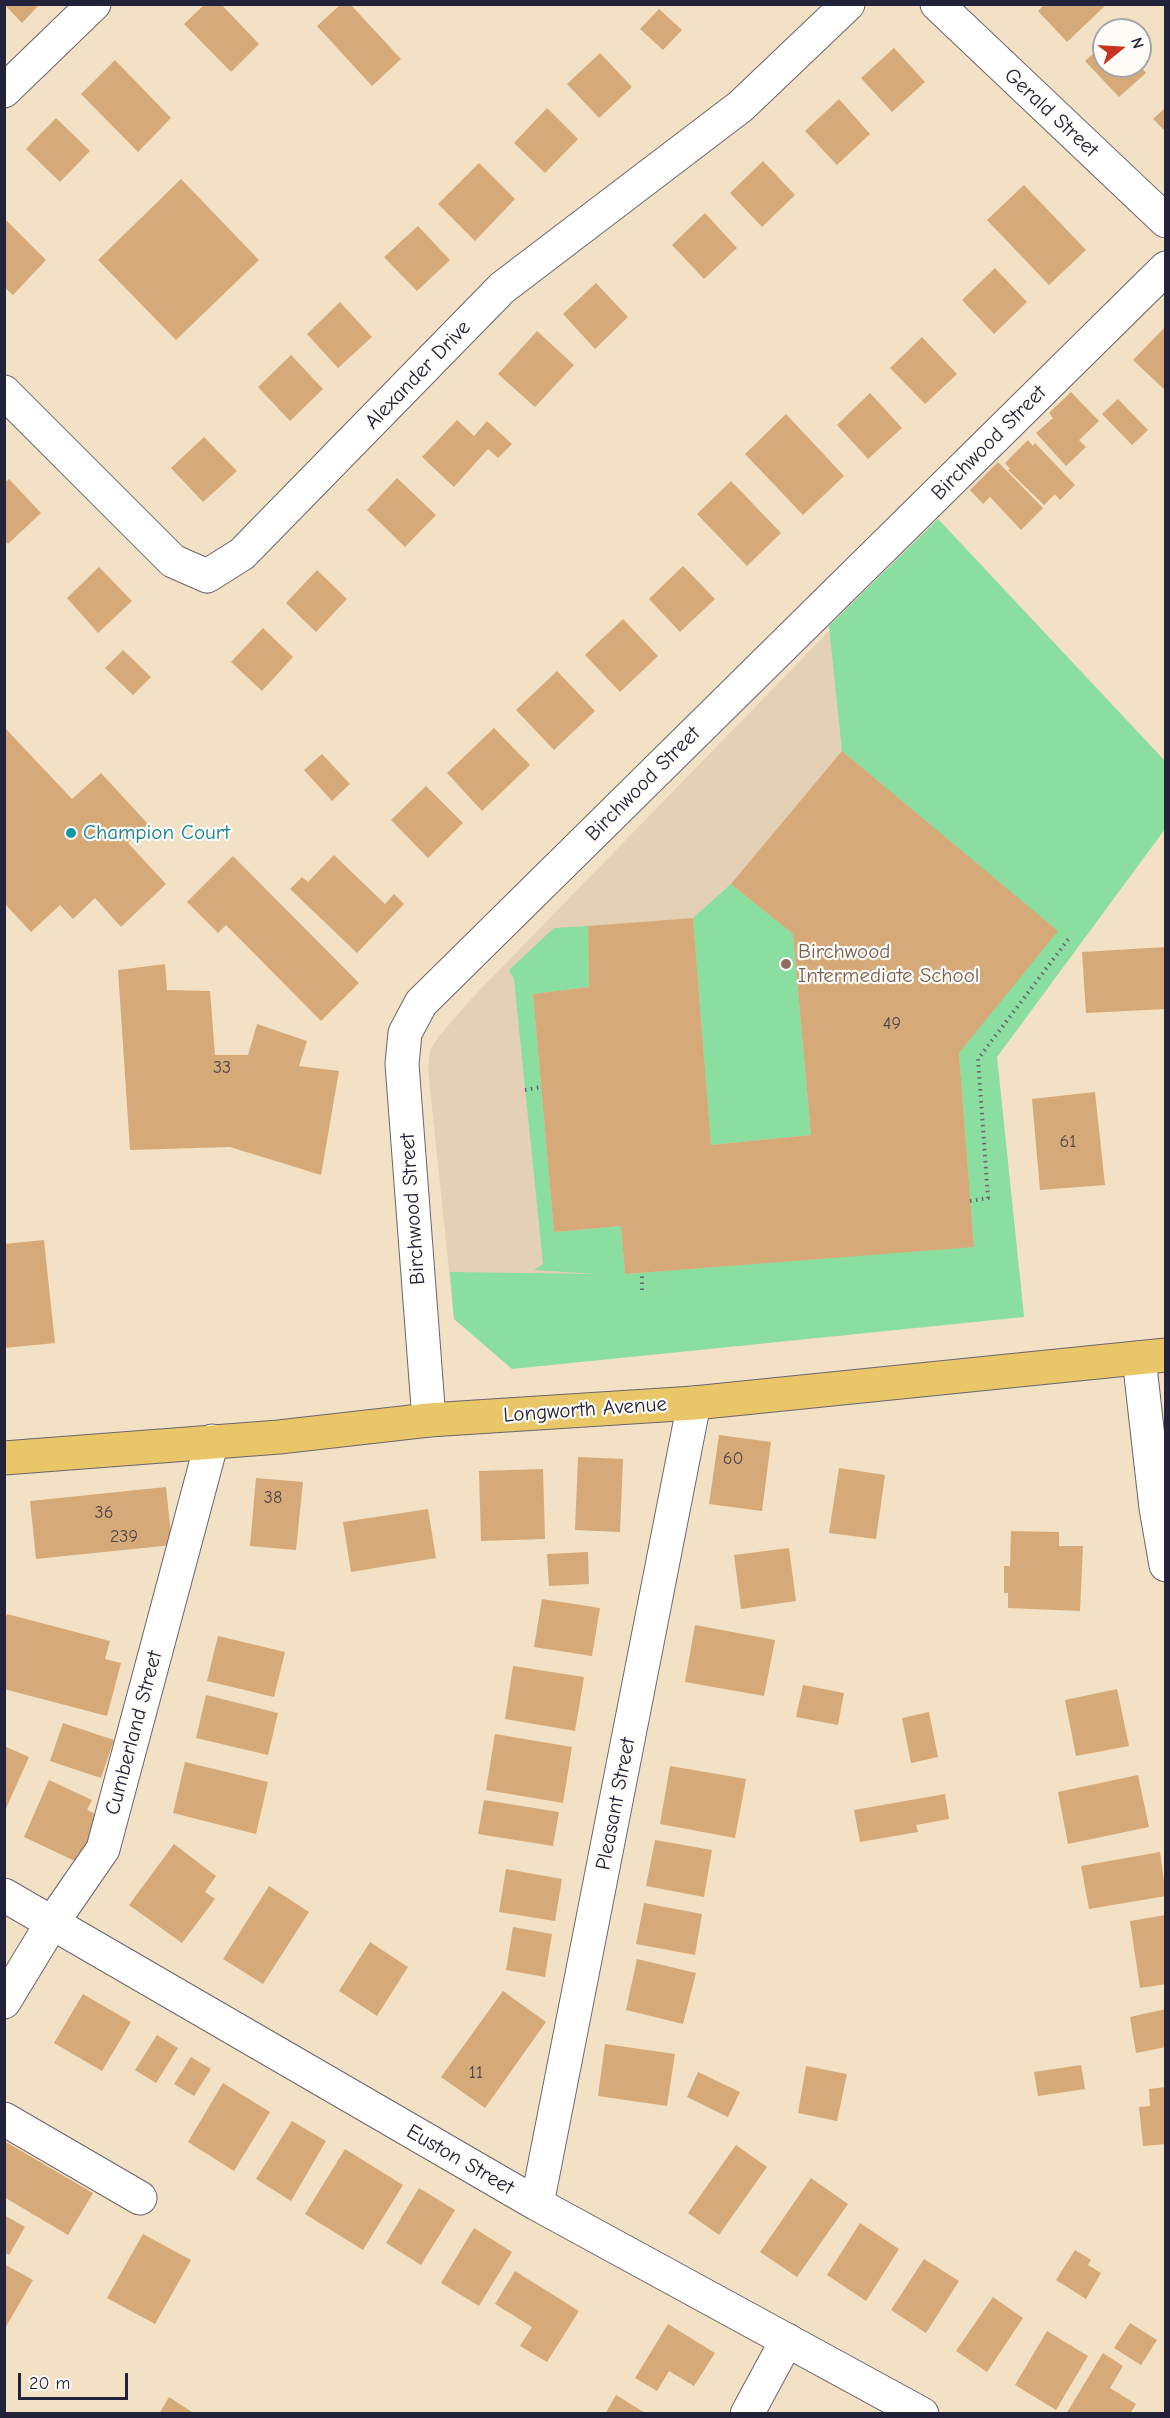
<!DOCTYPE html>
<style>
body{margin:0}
#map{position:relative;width:1170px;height:2418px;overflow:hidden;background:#f2e1c4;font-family:"Comic Neue",sans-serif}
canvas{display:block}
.frame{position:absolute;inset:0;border:6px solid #22223b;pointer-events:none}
.north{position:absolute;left:1092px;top:18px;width:60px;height:60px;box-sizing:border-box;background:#fdfcf7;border:2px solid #a5a5ac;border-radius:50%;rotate:72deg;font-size:16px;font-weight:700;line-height:24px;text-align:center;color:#22223b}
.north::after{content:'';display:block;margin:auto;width:21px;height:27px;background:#c8321e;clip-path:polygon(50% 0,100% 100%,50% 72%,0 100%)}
.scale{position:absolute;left:18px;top:2373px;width:110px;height:27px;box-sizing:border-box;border:3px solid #22223b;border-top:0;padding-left:8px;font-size:18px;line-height:21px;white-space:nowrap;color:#22223b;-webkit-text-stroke:4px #fdfcf7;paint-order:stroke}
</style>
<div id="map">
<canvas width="1170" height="2418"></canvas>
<div class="frame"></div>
<div class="north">N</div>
<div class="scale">20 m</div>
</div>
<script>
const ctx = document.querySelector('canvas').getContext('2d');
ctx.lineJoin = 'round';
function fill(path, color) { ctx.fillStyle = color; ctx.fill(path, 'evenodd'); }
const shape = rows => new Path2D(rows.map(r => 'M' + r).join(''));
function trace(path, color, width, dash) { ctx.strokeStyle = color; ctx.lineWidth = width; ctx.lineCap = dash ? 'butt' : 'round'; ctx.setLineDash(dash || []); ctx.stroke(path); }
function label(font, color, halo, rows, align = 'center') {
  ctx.font = font + ' "Comic Neue",sans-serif'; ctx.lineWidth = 4.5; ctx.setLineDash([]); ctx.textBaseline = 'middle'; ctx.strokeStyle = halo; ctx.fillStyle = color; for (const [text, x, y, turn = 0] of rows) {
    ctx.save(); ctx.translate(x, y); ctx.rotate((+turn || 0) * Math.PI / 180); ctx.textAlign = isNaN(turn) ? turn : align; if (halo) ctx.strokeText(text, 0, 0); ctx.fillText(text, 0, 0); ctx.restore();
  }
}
const built = shape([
 [938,519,1165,761,1165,829,997,1057,1024,1317,454,1319,428,1069,430,1050,439,1036,473,997]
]);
const green = shape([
 [938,519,1165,761,1165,829,997,1057,1024,1317,512,1369,454,1319,450,1272,598,1274,534,1270,543,1264,514,979,509,970,554,928,588,926,589,987,533,994,554,1232,621,1226,625,1274,974,1246,959,1053,1057,931,842,751,829,626],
 [731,884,793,934,811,1135,711,1145,693,918]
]);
const building = shape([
 [4,4,40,4,22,23],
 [205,4,221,4,259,44,231,72,184,24],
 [341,4,350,4,401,59,372,86,317,26],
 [1045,4,1107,4,1067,42,1038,11],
 [659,9,682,30,663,50,640,29],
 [1104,44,1104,66,1140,66,1146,73,1119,97,1085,61],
 [894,48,925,82,892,112,861,78],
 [600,53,632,87,599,118,567,84],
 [115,60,171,118,138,152,81,94],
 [839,99,870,134,837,165,805,131],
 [1166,107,1166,132,1153,119],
 [547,108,578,139,545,173,514,143],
 [56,118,90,151,60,182,26,149],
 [763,161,795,195,762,227,730,193],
 [479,163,515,199,475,241,438,204],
 [181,179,259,260,176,340,98,260],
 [1024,185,1086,250,1049,285,987,220],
 [705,213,737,248,704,279,672,245],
 [4,218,46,260,13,295,4,287],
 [418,226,450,260,417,291,384,257],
 [995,268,1027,302,994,334,962,300],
 [596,283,628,317,595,349,563,314],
 [340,302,372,337,338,368,307,334],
 [1166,326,1166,391,1133,360],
 [537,331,574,365,535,407,498,374],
 [922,337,957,374,925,404,890,368],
 [291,355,323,389,290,421,258,387],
 [1071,392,1099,421,1079,440,1086,447,1066,466,1036,433,1053,418,1049,413],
 [870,393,902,428,868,459,837,425],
 [1118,399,1148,430,1132,445,1102,414],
 [786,414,844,476,803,515,745,454],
 [457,420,474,436,487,421,512,444,498,458,488,449,454,487,422,457],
 [204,437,237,471,203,502,171,468],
 [1028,440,1033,446,1035,443,1075,485,1060,500,1055,494,1044,505,1008,470,1010,469,1005,463],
 [998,462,1043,508,1021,530,990,497,983,504,970,490],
 [397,478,436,515,405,547,367,510],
 [9,479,41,513,8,544,4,540,4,483],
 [731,481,781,533,747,566,697,514],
 [683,566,715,599,680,632,649,599],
 [99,567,132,601,98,633,67,598],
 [317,570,347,599,316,632,286,603],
 [623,619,658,656,620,692,585,655],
 [263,628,293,657,262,691,231,662],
 [123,650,151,677,133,695,105,668],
 [557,671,595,711,554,750,516,710],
 [4,727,72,799,101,773,148,824,128,843,166,884,121,927,95,898,73,919,60,905,31,932,4,903],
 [494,728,530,765,482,811,447,773],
 [842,751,1058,931,959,1053,974,1247,625,1274,621,1226,554,1232,533,994,589,987,588,926,693,918,711,1145,811,1135,793,934,731,884],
 [322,754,350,784,332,801,304,770],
 [426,786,463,823,428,858,391,820],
 [334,855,385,904,394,894,404,904,357,953,290,889,302,877,308,882],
 [233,856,359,983,321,1021,226,925,218,933,187,902],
 [1166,947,1166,1009,1086,1013,1082,952],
 [165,964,167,990,210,991,215,1055,248,1055,257,1024,307,1041,299,1066,339,1071,321,1175,230,1147,130,1150,118,970],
 [1095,1092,1105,1185,1040,1190,1032,1099],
 [44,1240,55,1343,4,1348,4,1244],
 [719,1435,771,1442,762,1511,709,1504],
 [578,1457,623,1459,620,1532,575,1530],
 [839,1468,885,1475,876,1539,829,1533],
 [543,1469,545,1539,481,1541,479,1471],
 [256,1478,303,1482,296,1550,250,1546],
 [166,1487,172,1545,36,1559,30,1501],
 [428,1509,436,1558,351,1572,343,1522],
 [1011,1531,1059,1532,1059,1546,1083,1546,1080,1611,1008,1608,1008,1593,1004,1593,1004,1566,1010,1566],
 [789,1548,796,1601,741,1609,734,1555],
 [588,1552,589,1584,549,1586,547,1554],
 [542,1599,600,1608,592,1656,534,1647],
 [7,1614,110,1641,105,1659,121,1663,107,1716,4,1689,4,1623],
 [695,1625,775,1640,764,1696,685,1682],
 [218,1636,285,1652,274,1697,207,1681],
 [513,1666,584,1677,575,1731,505,1719],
 [803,1685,844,1693,838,1725,796,1717],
 [1117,1689,1129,1746,1076,1756,1065,1700],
 [206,1695,278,1713,268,1755,196,1738],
 [929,1712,938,1757,911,1763,902,1718],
 [63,1723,114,1740,101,1778,50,1761],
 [495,1734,572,1747,563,1803,486,1790],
 [4,1746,29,1757,4,1813],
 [185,1762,268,1782,256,1834,173,1813],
 [670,1766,746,1779,735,1838,660,1824],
 [1138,1775,1149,1827,1068,1844,1058,1792],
 [49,1780,92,1800,87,1810,100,1816,79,1863,24,1837],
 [945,1794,949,1819,916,1825,918,1832,860,1842,854,1810],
 [484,1800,559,1812,553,1846,478,1834],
 [655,1840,712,1850,704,1897,646,1886],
 [174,1844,216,1876,205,1892,215,1899,182,1943,129,1905],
 [1160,1852,1166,1896,1089,1909,1081,1866],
 [506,1869,562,1879,555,1921,499,1912],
 [269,1886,309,1912,263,1984,223,1959],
 [644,1903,702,1914,695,1955,636,1944],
 [1166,1915,1166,1984,1140,1988,1130,1921],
 [513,1927,552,1934,545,1977,506,1970],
 [370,1942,408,1967,377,2016,339,1991],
 [637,1959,696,1973,683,2024,626,2010],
 [503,1991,546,2022,485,2108,441,2077],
 [83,1994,131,2022,102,2071,54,2043],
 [1166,2009,1166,2047,1136,2053,1130,2017],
 [157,2035,178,2048,156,2083,135,2070],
 [605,2044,675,2054,667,2106,598,2096],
 [191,2057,211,2069,194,2096,174,2084],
 [1081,2065,1085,2089,1038,2096,1034,2072],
 [806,2066,847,2074,837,2121,798,2113],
 [698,2072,740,2092,728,2117,687,2097],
 [223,2083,270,2112,234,2171,188,2142],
 [1166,2087,1166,2144,1143,2146,1139,2107,1150,2106,1149,2089],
 [292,2121,326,2141,291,2201,256,2179],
 [6,2142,93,2193,68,2235,4,2197],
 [736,2145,767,2167,719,2235,688,2213],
 [345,2149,403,2185,363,2250,305,2214],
 [811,2178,848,2204,797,2277,760,2252],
 [419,2188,455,2210,421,2265,386,2243],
 [4,2215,25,2227,9,2255,4,2252],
 [860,2223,899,2249,866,2301,827,2275],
 [474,2228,512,2252,479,2306,441,2283],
 [143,2234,191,2260,155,2324,107,2298],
 [1075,2250,1091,2260,1088,2265,1101,2273,1086,2299,1056,2280],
 [924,2259,959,2281,926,2333,891,2310],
 [4,2264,33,2280,4,2330],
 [515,2271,579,2311,547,2362,520,2346,532,2327,495,2304],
 [993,2297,1023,2318,987,2372,956,2351],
 [1130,2323,1157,2340,1141,2365,1114,2348],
 [668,2324,715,2353,694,2386,669,2371,657,2391,635,2378],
 [1047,2331,1088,2356,1056,2410,1015,2385],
 [1103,2353,1123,2366,1110,2388,1136,2404,1130,2414,1066,2414],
 [616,2395,647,2414,605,2414],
 [169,2397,195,2414,159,2414]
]);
const path = shape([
 [525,1090,541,1087],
 [970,1201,988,1198,978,1059,1070,937],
 [642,1290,642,1273]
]);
const minor = shape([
 [937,4,1166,221],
 [4,91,94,4],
 [4,392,173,561,207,576,242,554,502,288,741,106,848,4],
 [1139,1358,1156,1508,1166,1565],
 [429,1420,402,1064,405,1033,421,1003,1166,268],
 [4,1895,537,2204,922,2414],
 [4,2002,52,1923,103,1849,212,1441],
 [4,2119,140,2198],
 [537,2204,694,1403],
 [747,2414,787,2340]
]);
const primary = shape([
 [4,1458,279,1437,429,1420,694,1403,1166,1355]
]);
const markers = [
 [71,833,6,"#0f9aa8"],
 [786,964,6,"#8d6e63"]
];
const numberNames = [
 ["49",892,1024],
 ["33",222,1068],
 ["61",1068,1142],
 ["60",733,1459],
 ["38",273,1498],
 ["36",104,1513],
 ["239",124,1537],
 ["11",476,2073]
];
const streetNames = [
 ["Gerald Street",1051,113,43],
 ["Alexander Drive",418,375,-46],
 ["Birchwood Street",989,443,-45],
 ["Birchwood Street",643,784,-45],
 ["Birchwood Street",413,1209,-94],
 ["Longworth Avenue",585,1410,-4],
 ["Cumberland Street",134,1733,-75],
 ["Pleasant Street",616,1804,-79],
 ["Euston Street",460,2160,30]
];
const cultureNames = [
 ["Champion Court",83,833]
];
const educationNames = [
 ["Birchwood",798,952],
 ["Intermediate School",798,976]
];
fill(built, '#e4d1b5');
fill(green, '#8adea0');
fill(building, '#d6aa78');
trace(minor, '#6b656b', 35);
trace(primary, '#6b656b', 35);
trace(path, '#6b656b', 4, [1.5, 4.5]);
trace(minor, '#fff', 33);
trace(primary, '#e9c769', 33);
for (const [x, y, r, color] of markers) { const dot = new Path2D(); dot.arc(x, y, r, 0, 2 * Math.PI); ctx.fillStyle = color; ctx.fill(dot); trace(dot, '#fdfcf7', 2); }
label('18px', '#4f444a', null, numberNames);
label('21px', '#22223b', '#fdfcf7', streetNames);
label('21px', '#0d838f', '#fdfcf7', cultureNames, 'left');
label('21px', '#785e54', '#fdfcf7', educationNames, 'left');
</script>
